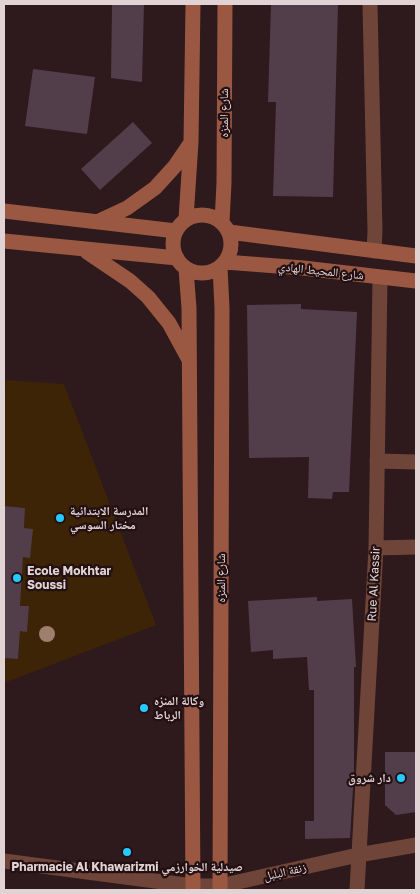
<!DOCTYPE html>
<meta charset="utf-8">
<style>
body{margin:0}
#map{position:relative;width:420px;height:894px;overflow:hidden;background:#2e191c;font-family:"Golos Text",sans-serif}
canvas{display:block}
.frame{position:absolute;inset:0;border:5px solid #e1d2d3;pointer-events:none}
</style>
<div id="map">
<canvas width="420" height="894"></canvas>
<div class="frame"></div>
</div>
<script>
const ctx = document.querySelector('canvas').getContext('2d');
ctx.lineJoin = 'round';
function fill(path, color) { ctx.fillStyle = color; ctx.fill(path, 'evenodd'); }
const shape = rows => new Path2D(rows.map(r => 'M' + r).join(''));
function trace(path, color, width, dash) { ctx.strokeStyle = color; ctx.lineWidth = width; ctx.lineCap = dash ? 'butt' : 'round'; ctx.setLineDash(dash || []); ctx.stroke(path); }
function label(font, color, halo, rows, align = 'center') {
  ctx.font = font + ' "Golos Text","Noto Naskh Arabic",sans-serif'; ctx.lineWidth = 4.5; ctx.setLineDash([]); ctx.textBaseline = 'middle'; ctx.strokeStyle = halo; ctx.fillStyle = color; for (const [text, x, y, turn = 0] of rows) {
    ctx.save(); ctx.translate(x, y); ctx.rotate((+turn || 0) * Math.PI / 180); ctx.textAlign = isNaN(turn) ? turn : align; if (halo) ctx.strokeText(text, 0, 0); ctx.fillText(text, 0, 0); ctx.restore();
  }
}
const green = shape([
 [6,380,64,384,156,625,4,683,4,658,18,659,20,631,27,631,29,606,20,606,23,557,30,557,32,529,24,528,25,508,4,506,4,412]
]);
const building = shape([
 [112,4,144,4,142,82,111,78],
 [271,4,338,4,333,197,273,196,276,102,268,102],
 [33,69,95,77,87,134,25,126],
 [133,122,152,143,100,190,81,169],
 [301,304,301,309,357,312,349,492,333,492,332,499,308,498,309,457,249,458,247,305],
 [4,506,25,508,24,528,33,529,30,558,23,557,20,606,29,606,27,632,20,631,18,659,4,658],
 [317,597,317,601,352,599,356,667,354,667,354,772,350,838,305,839,305,821,314,821,314,690,309,690,307,657,273,659,273,650,251,652,248,601],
 [385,752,416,752,416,812,396,815,385,805]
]);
const street = shape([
 [370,4,375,231,374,251],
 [377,461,416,462],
 [376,548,416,547],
 [4,861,193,886,220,886,358,855,416,845],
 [357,890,376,548,380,278]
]);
const secondary = shape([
 [4,211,176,231],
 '173 244a29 29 0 1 1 58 0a29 29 0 1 1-58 0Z',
 [186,219,191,142,193,4],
 [99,221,127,208,155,188,175,166,190,144],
 [222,222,224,183,225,4],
 [229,232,416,256],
 [4,241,177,258],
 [87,252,130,281,148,297,169,323,188,358],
 [225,262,303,268,416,281],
 [220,267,222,308,220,890],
 [186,269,189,308,193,890]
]);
const trees = [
 [47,634]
];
const markers = [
 [60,518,5,"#26c9fe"],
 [17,578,5,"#26c9fe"],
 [144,708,5,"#26c9fe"],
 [401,778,5,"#26c9fe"],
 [127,852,5,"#26c9fe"]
];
const streetNames = [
 ["شارع المنزه",224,113,-90],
 ["شارع المحيط الهادي",321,271,6],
 ["شارع المنزه",221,578,-90],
 ["Rue Al Kassir",374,584,-87],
 ["زنقة البلبل",285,872,-13]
];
const poiNames = [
 ["المدرسة الابتدائية",70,511],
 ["مختار السوسي",70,525],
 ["Ecole Mokhtar",27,571],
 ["Soussi",27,585],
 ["وكالة المنزه",154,701],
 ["الرباط",154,715],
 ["دار شروق",391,778,"right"],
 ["Pharmacie Al Khawarizmi صيدلية الخوارزمي",127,867,"center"]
];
fill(green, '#3d2406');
fill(building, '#523e4a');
trace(street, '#6e4538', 15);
trace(secondary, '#9a5843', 15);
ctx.fillStyle = '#9d7f6d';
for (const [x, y] of trees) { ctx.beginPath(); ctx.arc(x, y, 8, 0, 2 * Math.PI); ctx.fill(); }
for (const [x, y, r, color] of markers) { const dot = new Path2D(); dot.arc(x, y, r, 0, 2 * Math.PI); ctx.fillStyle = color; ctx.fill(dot); trace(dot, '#231013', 2); }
label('12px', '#e1d2d3', '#231013', streetNames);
label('bold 12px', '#e1d2d3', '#231013', poiNames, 'left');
</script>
